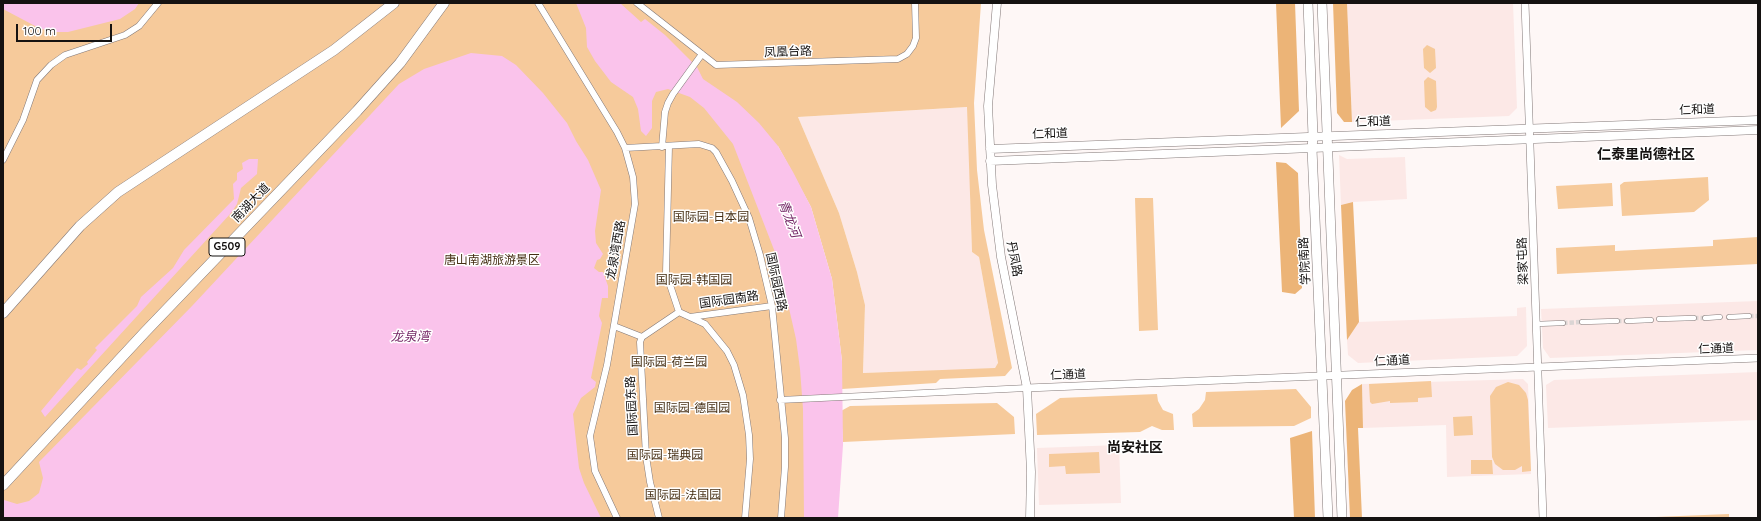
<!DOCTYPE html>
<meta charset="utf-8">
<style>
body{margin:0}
#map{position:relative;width:1761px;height:521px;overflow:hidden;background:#fef7f6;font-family:Quicksand,sans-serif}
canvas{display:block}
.frame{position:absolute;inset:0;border:4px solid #151211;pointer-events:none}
.scale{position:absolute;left:16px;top:24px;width:96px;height:18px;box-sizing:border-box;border:2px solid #151211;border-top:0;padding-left:5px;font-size:12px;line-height:14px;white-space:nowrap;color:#151211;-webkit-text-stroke:3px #fff;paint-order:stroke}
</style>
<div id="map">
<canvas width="1761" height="521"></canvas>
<div class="frame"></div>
<div class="scale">100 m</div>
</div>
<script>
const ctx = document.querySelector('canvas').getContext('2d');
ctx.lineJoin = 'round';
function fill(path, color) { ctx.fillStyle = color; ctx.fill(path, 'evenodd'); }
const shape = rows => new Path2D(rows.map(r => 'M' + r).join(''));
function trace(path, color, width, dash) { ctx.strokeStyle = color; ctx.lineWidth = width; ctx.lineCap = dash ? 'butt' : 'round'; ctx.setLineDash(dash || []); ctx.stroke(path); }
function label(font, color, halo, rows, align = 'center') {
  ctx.font = font + ' Quicksand,"Noto Sans SC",sans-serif'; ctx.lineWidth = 3; ctx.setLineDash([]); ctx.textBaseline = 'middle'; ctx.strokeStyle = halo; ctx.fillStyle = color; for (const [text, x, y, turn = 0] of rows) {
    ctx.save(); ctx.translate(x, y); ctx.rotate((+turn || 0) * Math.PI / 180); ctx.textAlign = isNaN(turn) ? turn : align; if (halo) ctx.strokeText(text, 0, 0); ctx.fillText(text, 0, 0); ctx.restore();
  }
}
const built = shape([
 [1347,3,1513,3,1517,108,1509,116,1352,122],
 [968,107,972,252,979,257,998,364,994,369,863,373,865,305,857,272,839,213,798,117],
 [1339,155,1347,159,1405,157,1407,199,1353,202,1341,205],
 [1758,301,1758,350,1550,358,1543,348,1541,309],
 [1526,307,1527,346,1517,356,1358,363,1348,355,1347,340,1359,322,1517,316,1517,308],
 [1758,372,1758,420,1548,428,1546,385,1554,380],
 [1523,379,1528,384,1531,474,1447,477,1446,425,1363,428,1362,384],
 [1119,445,1121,503,1039,505,1037,448]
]);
const green = shape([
 [3,3,981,3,974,103,977,170,984,230,1012,368,1005,376,940,379,936,383,842,389,842,361,832,279,811,207,778,146,830,518,3,518],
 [967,107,972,252,979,257,998,363,995,368,863,373,865,305,857,272,839,213,798,117],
 [1427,45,1435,49,1436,68,1430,73,1424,68,1423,49],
 [1428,77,1436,81,1437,107,1436,110,1431,112,1425,107,1424,81],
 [1708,177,1709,200,1694,212,1622,216,1620,185,1624,182],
 [1612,183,1613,206,1558,209,1556,186],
 [1135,198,1153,198,1158,330,1139,331],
 [1758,237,1758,264,1557,274,1556,248,1615,245,1615,251,1713,246,1713,240],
 [1431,381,1432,397,1418,398,1418,402,1390,403,1390,401,1372,404,1370,402,1369,384],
 [1508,382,1519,385,1526,393,1528,400,1531,471,1522,472,1522,466,1515,470,1503,470,1495,464,1492,457,1490,396,1496,387],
 [1296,389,1311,407,1311,418,1294,426,1193,427,1192,414,1199,409,1205,400,1206,392],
 [1157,394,1158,401,1163,410,1173,414,1174,430,1162,430,1152,426,1140,432,1037,435,1036,414,1060,398],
 [997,403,1014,417,1015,434,843,442,841,411,850,406],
 [1472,416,1473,435,1454,436,1453,417],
 [1099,452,1100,473,1066,474,1065,466,1049,467,1049,454],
 [1471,460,1492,460,1493,474,1471,474],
 [1729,514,1729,518,1631,518]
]);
const forest = shape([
 [1276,3,1295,3,1299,111,1281,128],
 [1333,3,1347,3,1352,122,1344,122,1337,113],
 [1276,162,1286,163,1298,173,1302,288,1295,294,1282,292],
 [1353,202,1359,322,1347,340,1341,205],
 [1362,384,1363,428,1358,428,1362,518,1350,518,1345,401,1352,390],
 [1312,431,1315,518,1294,518,1290,438]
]);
const water = shape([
 [3,3,139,3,135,9,120,19,68,32,51,32,37,27,3,9],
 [576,3,620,3,641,22,645,19,665,35,697,67,703,79,737,102,759,123,778,146,793,172,811,207,832,279,842,361,843,445,838,518,804,518,803,409,800,369,796,339,778,260,733,144,704,108,690,97,668,89,656,92,652,101,652,128,646,136,641,131,638,109,633,97,611,82,595,61,587,47,586,28],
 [471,53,502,56,516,65,543,93,567,123,576,141,588,160,601,190,595,231,596,243,603,254,600,259,597,260,594,268,599,272,603,272,608,286,608,298,602,298,599,316,602,323,591,378,596,382,595,387,581,398,573,414,579,468,584,483,601,518,3,518,4,500,17,504,29,501,39,493,43,478,39,462,192,306,399,84,424,69],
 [249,159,258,159,257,174,241,188,237,204,231,213,45,417,41,411,77,368,81,370,88,364,87,362,97,350,95,348,137,306,141,297,173,268,184,250,234,199,233,184,237,180,237,173,243,169,242,163]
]);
const pedestrianTunnel = shape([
 [1749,316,1758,316],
 [1694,318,1705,318],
 [1617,321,1627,321],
 [1563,323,1582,322]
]);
const pedestrian = shape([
 [1729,317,1749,316],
 [1705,318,1720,317],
 [1659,319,1694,318],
 [1627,321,1651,320],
 [1582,322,1617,321],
 [1536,324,1563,323]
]);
const minor = shape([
 [538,3,617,132,625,148,633,177,635,204,607,365,590,436,595,471,617,518],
 [637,3,716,65,898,59,907,54,913,46,916,38,915,3],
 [669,146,666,273,679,312,705,324,727,351,734,365,743,395,749,435,750,459,745,518],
 [662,147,665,112,668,103,673,94,702,54],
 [625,148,699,144,712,148,716,152,732,181,749,218,760,255,772,306,785,438,785,467,781,518],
 [3,160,23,120,37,80,51,65,65,55,125,35,139,26,158,3],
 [690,317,772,306],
 [614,326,642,337],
 [780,400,1027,388],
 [659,518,650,482,646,456,640,342,642,337,679,312]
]);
const tertiary = shape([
 [1525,3,1543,518],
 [1027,388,1758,358]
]);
const secondary = shape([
 [997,3,988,106,992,185,1001,257,1027,388,1031,472,1030,518],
 [990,149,1758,120],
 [990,161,1758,130]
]);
const primary = shape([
 [1308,3,1313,136,1312,149,1328,518],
 [1322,3,1342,518]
]);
const trunk = shape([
 [3,313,80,226,118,192,334,50,394,3],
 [3,485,145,332,357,111,400,63,444,3]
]);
const shields = [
 [227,247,36]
];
const shieldNames = [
 ["G509",227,247]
];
const streetNames = [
 ["凤凰台路",788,52,-2],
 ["仁和道",1697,110,-2],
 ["仁和道",1373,122,-2],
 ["仁和道",1050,134,-2],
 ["南湖大道",251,203,-46],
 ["龙泉湾西路",616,250,-80],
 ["丹凤路",1014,259,79],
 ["学院南路",1305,261,-93],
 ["梁家屯路",1523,261,-92],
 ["国际园西路",776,282,78],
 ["国际园南路",729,300,-8],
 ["仁通道",1716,349,-2],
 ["仁通道",1392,361,-3],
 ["仁通道",1068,375,-2],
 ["国际园东路",632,406,-93]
];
const parkNames = [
 ["国际园-日本园",711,217],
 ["唐山南湖旅游景区",492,260],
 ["国际园-韩国园",694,280],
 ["国际园-荷兰园",669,362],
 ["国际园-德国园",692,408],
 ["国际园-瑞典园",665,455],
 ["国际园-法国园",683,495]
];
const waterNames = [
 ["青龙河",789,219,69],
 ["龙泉湾",410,337]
];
const quarterNames = [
 ["仁泰里尚德社区",1646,155],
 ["尚安社区",1135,448]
];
fill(built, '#fce8e6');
fill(green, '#f6ca9b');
fill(forest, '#ecb477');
fill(water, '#fac3eb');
trace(pedestrianTunnel, '#dbd5d4', 4.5, [4.5, 2]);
trace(pedestrian, '#837978', 5.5);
trace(minor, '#837978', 7);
trace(tertiary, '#837978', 8);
trace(secondary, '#837978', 9);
trace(primary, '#837978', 10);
trace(trunk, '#837978', 11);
trace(pedestrian, '#fff', 4.5);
trace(minor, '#fff', 6);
trace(tertiary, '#fff', 7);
trace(secondary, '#fff', 8);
trace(primary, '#fff', 9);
trace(trunk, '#fff', 10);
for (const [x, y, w] of shields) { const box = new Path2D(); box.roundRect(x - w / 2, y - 9, w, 18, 3); ctx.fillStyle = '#fff'; ctx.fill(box); trace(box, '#151211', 1); }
label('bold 11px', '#151211', null, shieldNames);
label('12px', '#151211', '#fff', streetNames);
label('12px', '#452e13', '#fff', parkNames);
label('italic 13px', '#752967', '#fff', waterNames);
label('bold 14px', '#151211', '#fff', quarterNames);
</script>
